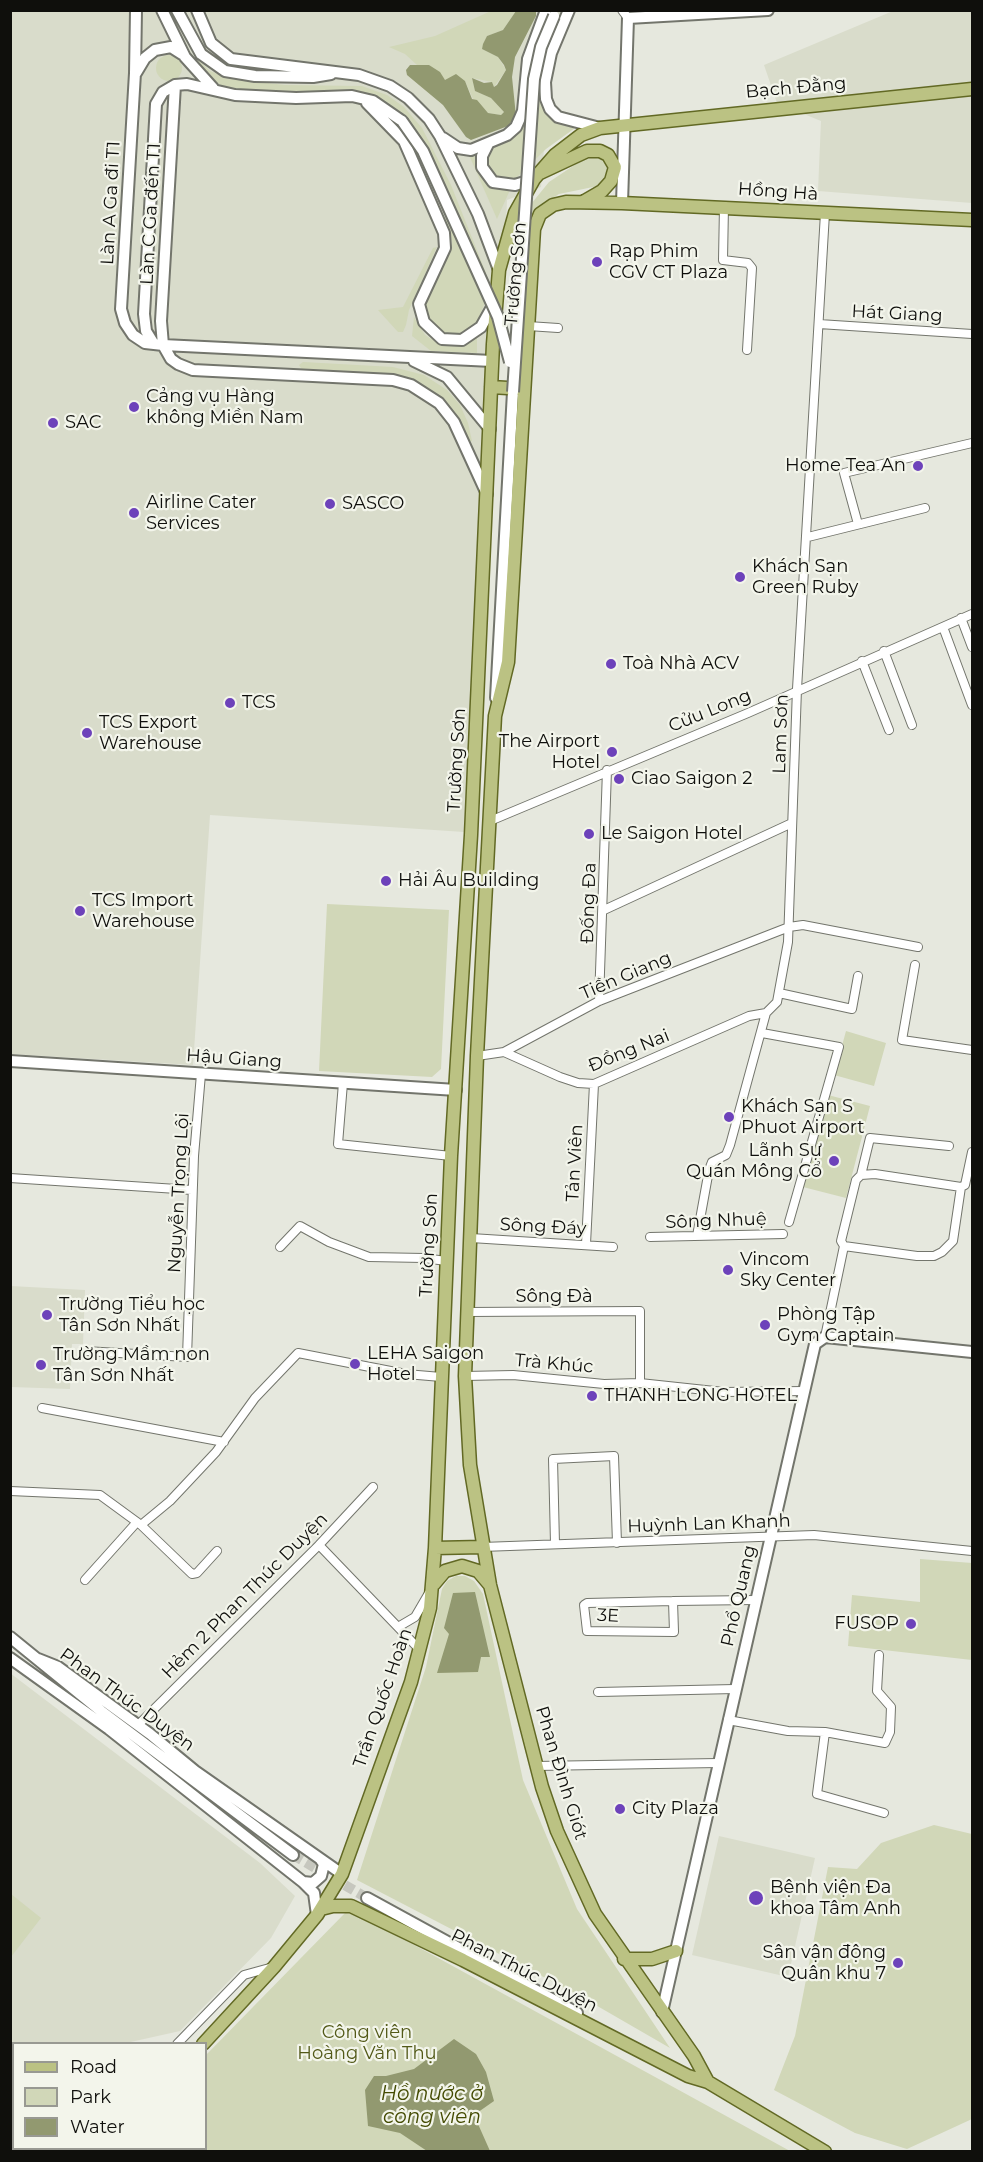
<!DOCTYPE html>
<meta charset="utf-8">
<style>
body{margin:0}
#map{position:relative;width:983px;height:2162px;overflow:hidden;background:#e6e8de;font-family:Montserrat,sans-serif}
canvas{display:block}
.frame{position:absolute;inset:0;border:12px solid #0f0f0c;pointer-events:none}
.legend{position:absolute;left:12px;top:2042px;width:195px;height:108px;box-sizing:border-box;background:#f3f5eb;border:2px solid #989992;margin:0;padding:8px 10px;list-style:none;font-size:18px;color:#0f0f0c}
.legend li{display:flex;align-items:center;gap:12px;height:30px}
.legend b{width:30px;border:2px solid #989992}
</style>
<div id="map">
<canvas width="983" height="2162"></canvas>
<div class="frame"></div>
<ul class="legend">
<li><b style="height:8px;background:#bbc283"></b>Road</li>
<li><b style="height:16px;background:#d1d7b8"></b>Park</li>
<li><b style="height:16px;background:#929970"></b>Water</li>
</ul>
</div>
<script>
const ctx = document.querySelector('canvas').getContext('2d');
ctx.lineJoin = 'round';
function fill(path, color) { ctx.fillStyle = color; ctx.fill(path, 'evenodd'); }
const shape = rows => new Path2D(rows.map(r => 'M' + r).join(''));
function trace(path, color, width, dash) { ctx.strokeStyle = color; ctx.lineWidth = width; ctx.lineCap = dash ? 'butt' : 'round'; ctx.setLineDash(dash || []); ctx.stroke(path); }
function label(font, color, halo, rows, align = 'center') {
  ctx.font = font + ' Montserrat,sans-serif'; ctx.lineWidth = 4.5; ctx.setLineDash([]); ctx.textBaseline = 'middle'; ctx.strokeStyle = halo; ctx.fillStyle = color; for (const [text, x, y, turn = 0] of rows) {
    ctx.save(); ctx.translate(x, y); ctx.rotate((+turn || 0) * Math.PI / 180); ctx.textAlign = isNaN(turn) ? turn : align; if (halo) ctx.strokeText(text, 0, 0); ctx.fillText(text, 0, 0); ctx.restore();
  }
}
const built = shape([
 [10,11,574,11,552,47,541,187,507,200,502,323,498,332,464,832,210,815,193,1065,11,1054],
 [893,11,972,11,972,203,818,191,821,121,777,103,764,65],
 [11,1286,85,1290,83,1344,72,1344,70,1389,11,1387],
 [10,1673,260,1863,295,1896,271,1938,180,2031,126,2043,14,2044,13,2081,11,2082],
 [719,1836,815,1858,788,1977,692,1955]
]);
const green = shape([
 [491,11,516,11,503,30,487,36,482,49,498,57,506,70,494,87,492,82,472,78,475,91,491,98,504,112,501,115,488,113,473,99,465,81,445,80,429,65,417,65,405,54,389,47,435,36],
 '156 68a13 13 0 1 1 26 0a13 13 0 1 1-26 0Z',
 [198,60,210,71,231,79,285,85,362,86,387,95,404,107,422,128,451,185,486,273,486,300,476,324,460,335,442,333,431,325,424,308,425,298,452,243,445,218,454,214,423,139,404,115,380,98,351,90,302,93,226,88,209,78,196,62],
 [529,94,538,94,545,113,555,123,575,128,546,149,513,181,494,178,485,163,489,150,504,141],
 [478,152,478,167,484,180,496,189,510,190,497,219,469,155],
 [597,156,605,159,610,167,609,176,598,186,559,194,542,205,532,217,523,345,510,345,517,242,527,209,549,182,582,160],
 [437,247,409,310,406,325,403,332,398,332,378,310,403,307,433,248],
 [414,317,425,335,441,345,462,346,477,337,477,353,431,351,412,336],
 [303,362,393,367,424,375,447,390,460,405,468,423,472,441,468,441,451,408,422,384,392,375,303,371,299,365],
 [327,904,449,910,441,1069,432,1077,319,1071],
 [846,1031,886,1043,874,1086,834,1075],
 [828,1095,870,1106,846,1198,803,1187],
 [920,1559,972,1563,972,1660,848,1646,852,1595,920,1602],
 [456,1576,465,1576,474,1581,483,1594,523,1780,577,1909,670,2048,580,1996,357,1880,426,1667,442,1589,447,1581],
 [934,1825,972,1834,972,2119,907,2149,855,2133,774,2090,795,2036,828,1867,857,1869,881,1843],
 [11,1894,41,1918,11,1957],
 [345,1913,356,1913,790,2151,127,2152,127,2148,206,2148,206,2055]
]);
const water = shape([
 [516,11,536,11,536,16,515,57,512,77,516,116,508,126,471,140,466,137,443,105,407,75,406,70,410,65,429,65,440,72,445,80,456,74,465,81,472,99,477,100,488,113,501,115,504,112,491,98,475,91,472,78,484,83,492,82,494,87,497,85,506,70,504,65,498,57,482,49,483,44,487,36,503,30],
 [475,1592,490,1657,481,1657,478,1672,437,1673,449,1634,444,1628,453,1593],
 [454,2039,476,2054,486,2072,494,2101,474,2115,490,2151,427,2151,400,2133,368,2126,365,2090,374,2076,386,2076,414,2069]
]);
const secondaryTunnel = shape([
 [293,1855,367,1898]
]);
const street = shape([
 [622,10,628,18],
 [724,206,723,260,748,263,752,268,747,350],
 [819,324,972,334],
 [528,326,558,328],
 [858,524,844,473,972,443],
 [808,537,925,508],
 [961,618,972,647],
 [943,627,972,705],
 [884,651,912,725],
 [862,661,889,730],
 [490,821,748,713,972,614],
 [604,910,792,823],
 [915,965,902,1040,972,1050],
 [779,993,852,1009,858,976],
 [599,1001,607,770],
 [762,1033,839,1047,789,1222],
 [504,1052,560,1077,578,1083,594,1084,749,1016,766,1013],
 [477,1056,504,1052,599,1001,789,927,803,925,918,947],
 [343,1083,338,1144,451,1156],
 [861,1175,870,1138,949,1146],
 [10,1178,192,1190],
 [697,1236,709,1170,712,1162,726,1155,730,1145,766,1013,777,1002,788,942,797,689,825,213],
 [650,1237,783,1234],
 [471,1238,613,1247],
 [586,1244,594,1084],
 [844,1246,917,1256,934,1256,942,1252,953,1241,961,1187,965,1185,972,1152],
 [280,1247,300,1226,329,1242,369,1257,424,1258,446,1261],
 [467,1312,640,1311,640,1383,724,1392,804,1391],
 [825,1337,844,1246,841,1241,856,1180,861,1175,875,1174,961,1187],
 [85,1351,187,1357,194,1156,201,1074],
 [465,1376,513,1375,604,1384,640,1383],
 [42,1408,224,1442],
 [10,1491,100,1495,141,1525,170,1501,216,1452,255,1398,298,1353,406,1374,441,1377],
 [141,1525,192,1574,197,1573,217,1551],
 [555,1544,553,1459,614,1456,617,1543],
 [319,1545,420,1650],
 [482,1547,814,1535,972,1551],
 [85,1580,137,1522],
 [673,1601,674,1632,587,1631,584,1605,587,1603,673,1601,755,1600],
 [398,1627,415,1617,429,1593],
 [598,1692,735,1689],
 [728,1720,788,1731,825,1732,885,1743,890,1732,891,1707,877,1691,879,1655],
 [138,1725,319,1545,373,1487],
 [825,1732,817,1794,884,1813],
 [536,1766,718,1763],
 [177,2044,244,1975,273,1967],
 [76,2152,77,2148]
]);
const secondary = shape([
 [136,10,135,73,121,309,125,323,133,335,145,343,163,345,492,361],
 [162,10,185,57,213,88],
 [177,10,201,54,225,71,255,76,313,77,331,74],
 [197,10,211,43,231,59,359,75,390,86,408,98,429,119,440,136,478,214,499,270],
 [569,10,551,53,545,82,546,99,550,109,558,117,600,128],
 [136,73,145,58,155,50,171,47,182,54],
 [175,85,161,321,163,345,171,359,178,364,193,370,393,380,411,385,439,403,454,422,487,494],
 [367,103,404,141,444,233,445,248,419,304,424,322,442,339,462,340,481,327,495,302],
 [443,138,458,148,471,150,507,135,516,127,523,111,528,59,546,10],
 [488,144,482,156,482,167,493,182,515,185,534,179],
 [622,203,628,18,768,10],
 [154,344,146,331,144,314,156,104,163,92,175,85,187,84,235,95,296,98,352,96,373,101,402,121],
 [414,361,447,377,490,429],
 [496,698,513,392],
 [10,1061,456,1090],
 [10,1637,101,1711,293,1855],
 [10,1658,109,1729,303,1882,314,1893,317,1915],
 [38,1659,58,1667,150,1734,195,1771,342,1874],
 [303,1882,313,1883,321,1876,324,1864,321,1860],
 [367,1898,577,2013],
 [662,2012,815,1344,825,1337,972,1352]
]);
const primary = shape([
 [540,173,587,151,600,151,608,155,615,167,611,181,602,191,583,202],
 [491,387,524,389],
 [435,1548,482,1547],
 [434,1584,445,1571,462,1566,478,1571,489,1584],
 [321,1909,333,1906,351,1906,463,1960,688,2076,708,2082],
 [624,1959,652,1959,676,1951],
 [203,2044,274,1967,317,1915,342,1874,411,1682,430,1608,435,1548,451,1156,471,835,493,344,499,270,515,213,534,179,555,155,581,135,600,128,972,89],
 [98,2152,101,2148],
 [125,2152,125,2148],
 [825,2152,708,2082,694,2056,595,1914,557,1831,542,1787,490,1585,470,1465,465,1376,477,1056,495,716,508,662,534,229,540,214,553,205,566,202,622,203,972,220]
]);
const secondaryBridge = shape([
 [402,121,423,151,498,317,510,362],
 [513,392,534,79,541,47,554,16]
]);
const markers = [
 [597,262,6,"#6d42ba"],
 [134,407,6,"#6d42ba"],
 [53,423,6,"#6d42ba"],
 [918,466,6,"#6d42ba"],
 [330,504,6,"#6d42ba"],
 [134,513,6,"#6d42ba"],
 [740,577,6,"#6d42ba"],
 [611,664,6,"#6d42ba"],
 [230,703,6,"#6d42ba"],
 [87,733,6,"#6d42ba"],
 [612,752,6,"#6d42ba"],
 [619,779,6,"#6d42ba"],
 [589,834,6,"#6d42ba"],
 [386,881,6,"#6d42ba"],
 [80,911,6,"#6d42ba"],
 [729,1117,6,"#6d42ba"],
 [834,1161,6,"#6d42ba"],
 [728,1270,6,"#6d42ba"],
 [47,1315,6,"#6d42ba"],
 [765,1325,6,"#6d42ba"],
 [355,1364,6,"#6d42ba"],
 [41,1365,6,"#6d42ba"],
 [592,1396,6,"#6d42ba"],
 [911,1624,6,"#6d42ba"],
 [620,1809,6,"#6d42ba"],
 [756,1898,8,"#6d42ba"],
 [898,1963,6,"#6d42ba"]
];
const streetNames = [
 ["Bạch Đằng",796,88,-5],
 ["Hồng Hà",778,192,4],
 ["Làn A Ga đi T1",111,203,-87],
 ["Làn C Ga đến T1",151,214,-87],
 ["Trường Sơn",516,274,-85],
 ["Hát Giang",897,314,3],
 ["Cửu Long",710,711,-22],
 ["Lam Sơn",781,734,-88],
 ["Trường Sơn",457,760,-87],
 ["Đống Đa",589,903,-88],
 ["Tiền Giang",626,976,-23],
 ["Đồng Nai",629,1051,-22],
 ["Hậu Giang",234,1059,4],
 ["Tản Viên",575,1163,-87],
 ["Nguyễn Trọng Lội",179,1193,-87],
 ["Sông Nhuệ",716,1221,-2],
 ["Sông Đáy",543,1227,3],
 ["Trường Sơn",429,1245,-87],
 ["Sông Đà",554,1297],
 ["Trà Khúc",554,1364,5],
 ["Huỳnh Lan Khanh",709,1524,-2],
 ["Hẻm 2 Phan Thúc Duyện",245,1596,-45],
 ["Phổ Quang",739,1596,-77],
 ["3E",608,1616,3],
 ["Trần Quốc Hoàn",383,1698,-71],
 ["Phan Thúc Duyện",127,1700,36],
 ["Phan Đình Giót",561,1773,73],
 ["Phan Thúc Duyện",524,1971,27]
];
const poiNames = [
 ["Rạp Phim",609,252],
 ["CGV CT Plaza",609,273],
 ["Cảng vụ Hàng",146,397],
 ["không Miền Nam",146,418],
 ["SAC",65,423],
 ["Home Tea An",906,466,"right"],
 ["Airline Cater",146,503],
 ["Services",146,524],
 ["SASCO",342,504],
 ["Khách Sạn",752,567],
 ["Green Ruby",752,588],
 ["Toà Nhà ACV",623,664],
 ["TCS",242,703],
 ["TCS Export",99,723],
 ["Warehouse",99,744],
 ["The Airport",600,742,"right"],
 ["Hotel",600,763,"right"],
 ["Ciao Saigon 2",631,779],
 ["Le Saigon Hotel",601,834],
 ["Hải Âu Building",398,881],
 ["TCS Import",92,901],
 ["Warehouse",92,922],
 ["Khách Sạn S",741,1107],
 ["Phuot Airport",741,1128],
 ["Lãnh Sự",822,1151,"right"],
 ["Quán Mông Cổ",822,1172,"right"],
 ["Vincom",740,1260],
 ["Sky Center",740,1281],
 ["Trường Tiểu học",59,1305],
 ["Tân Sơn Nhất",59,1326],
 ["Phòng Tập",777,1315],
 ["Gym Captain",777,1336],
 ["LEHA Saigon",367,1354],
 ["Hotel",367,1375],
 ["Trường Mầm non",53,1355],
 ["Tân Sơn Nhất",53,1376],
 ["THANH LONG HOTEL",604,1396],
 ["FUSOP",899,1624,"right"],
 ["City Plaza",632,1809],
 ["Bệnh viện Đa",770,1888],
 ["khoa Tâm Anh",770,1909],
 ["Sân vận động",886,1953,"right"],
 ["Quân khu 7",886,1974,"right"]
];
const parkNames = [
 ["Công viên",367,2033],
 ["Hoàng Văn Thụ",367,2054]
];
const waterNames = [
 ["Hồ nước ở",432,2094],
 ["công viên",432,2117]
];
fill(built, '#d9dccb');
fill(green, '#d1d7b8');
fill(water, '#929970');
trace(secondaryTunnel, '#c6c7be', 10, [10, 5]);
trace(street, '#73756c', 10);
trace(secondary, '#73756c', 14);
trace(primary, '#626924', 15);
trace(street, '#fff', 8);
trace(secondary, '#fff', 10);
trace(primary, '#bbc283', 12);
trace(secondaryBridge, '#73756c', 14, []);
trace(secondaryBridge, '#fff', 10);
for (const [x, y, r, color] of markers) { const dot = new Path2D(); dot.arc(x, y, r, 0, 2 * Math.PI); ctx.fillStyle = color; ctx.fill(dot); trace(dot, '#f3f5eb', 2); }
label('18px', '#0f0f0c', '#f3f5eb', streetNames);
label('18px', '#0f0f0c', '#f3f5eb', poiNames, 'left');
label('18px', '#525917', '#f3f5eb', parkNames);
label('italic 20px', '#444b02', '#f3f5eb', waterNames);
</script>
